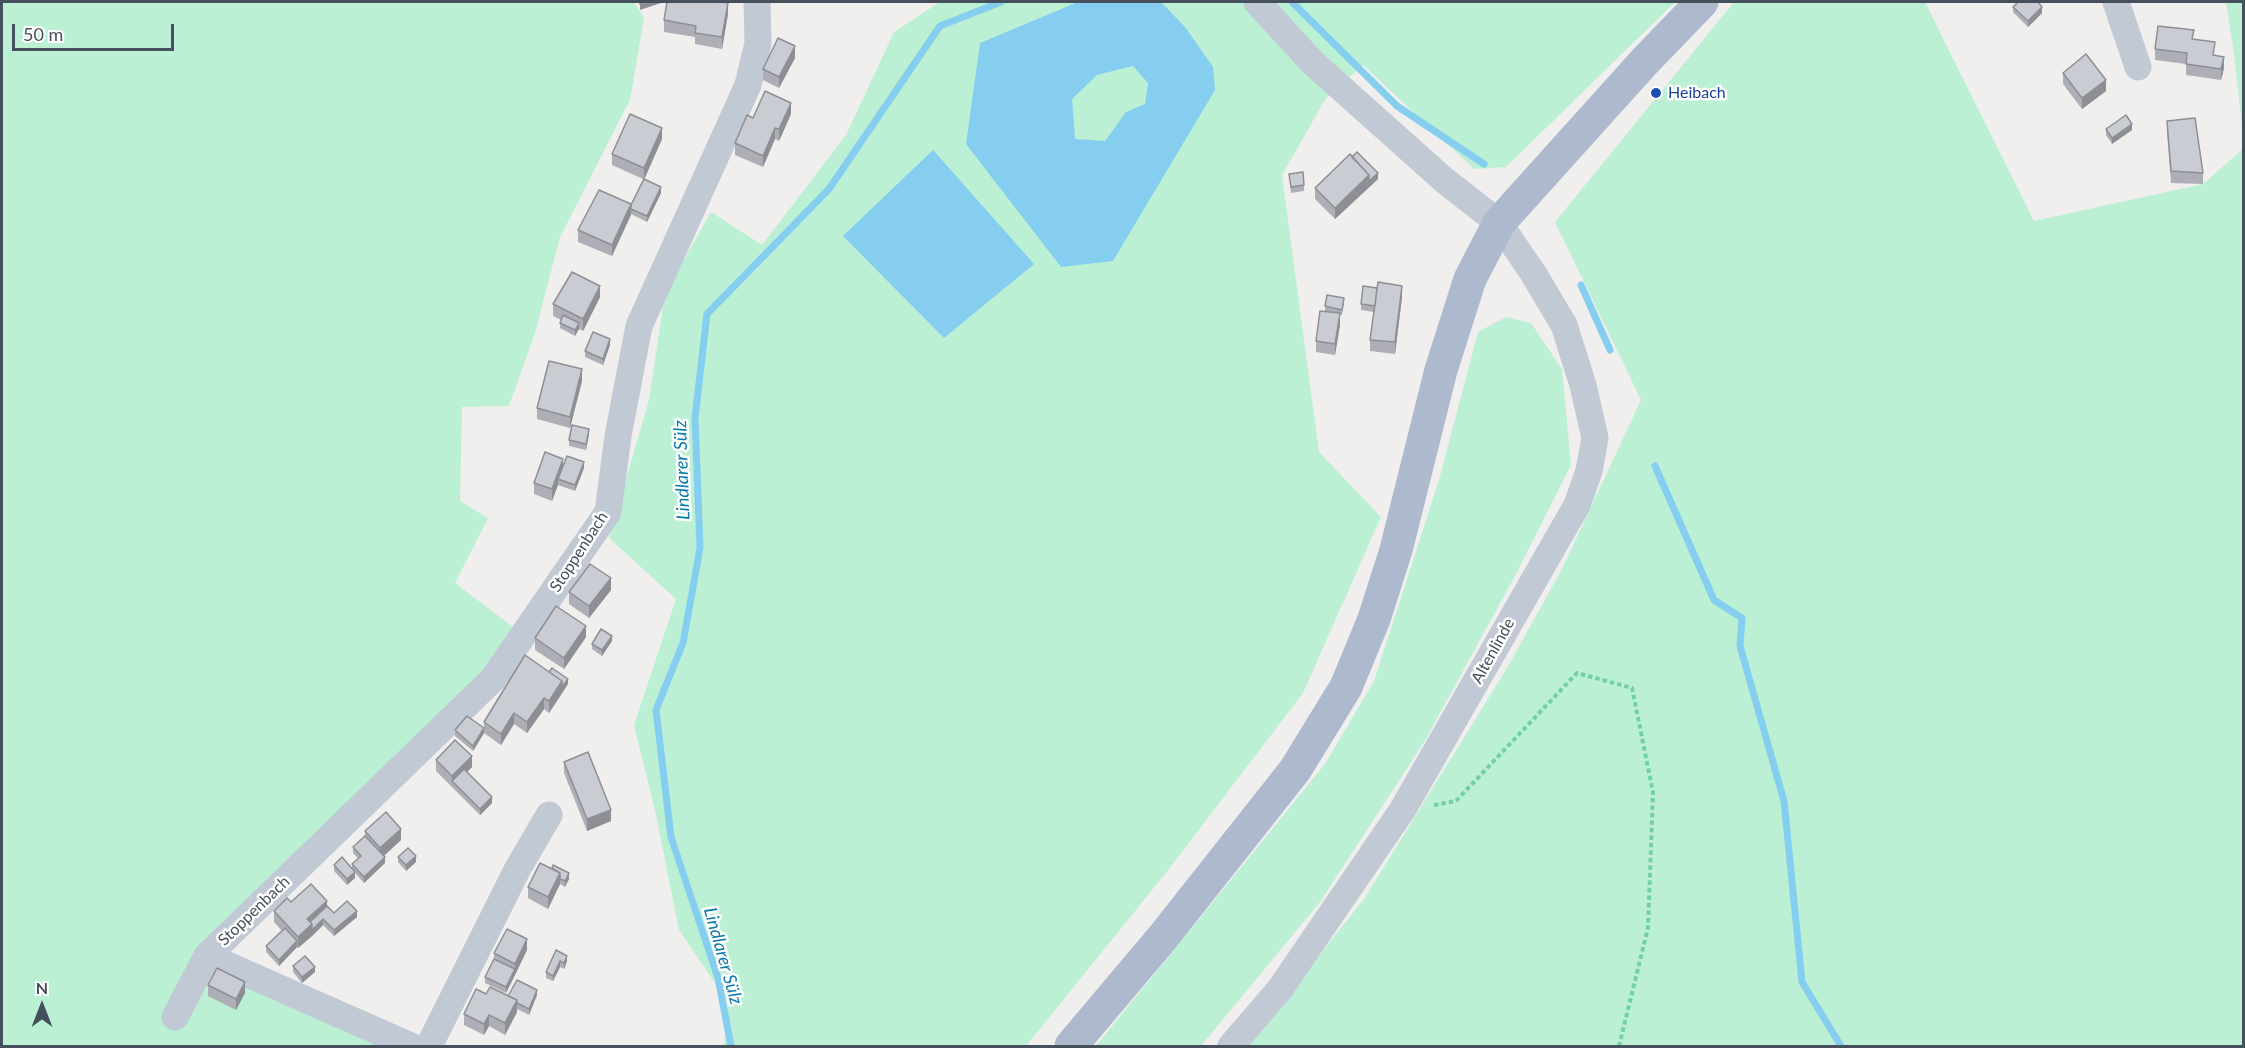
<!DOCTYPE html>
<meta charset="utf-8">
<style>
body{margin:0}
#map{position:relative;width:2245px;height:1048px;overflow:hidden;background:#f1eeee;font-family:Lato,sans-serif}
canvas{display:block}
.frame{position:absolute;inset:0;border:3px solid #464f5c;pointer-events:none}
.north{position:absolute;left:12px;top:976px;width:60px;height:60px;-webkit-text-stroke:4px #fff;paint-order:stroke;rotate:0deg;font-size:16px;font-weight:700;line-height:24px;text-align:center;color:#464f5c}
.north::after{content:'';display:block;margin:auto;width:21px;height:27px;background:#464f5c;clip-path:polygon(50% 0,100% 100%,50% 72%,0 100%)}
.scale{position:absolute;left:12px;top:24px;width:162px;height:27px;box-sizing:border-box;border:3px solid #464f5c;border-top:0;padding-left:8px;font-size:18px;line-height:21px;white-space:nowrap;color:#464f5c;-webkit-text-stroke:4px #fff;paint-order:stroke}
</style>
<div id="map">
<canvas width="2245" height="1048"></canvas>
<div class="frame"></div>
<div class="north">N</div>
<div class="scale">50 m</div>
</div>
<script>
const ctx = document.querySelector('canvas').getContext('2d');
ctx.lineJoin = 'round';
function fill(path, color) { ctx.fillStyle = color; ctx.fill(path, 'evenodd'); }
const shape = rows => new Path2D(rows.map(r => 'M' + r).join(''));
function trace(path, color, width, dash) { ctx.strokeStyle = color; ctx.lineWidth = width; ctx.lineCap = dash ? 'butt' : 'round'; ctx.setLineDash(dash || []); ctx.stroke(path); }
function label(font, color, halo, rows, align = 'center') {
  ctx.font = font + ' Lato,sans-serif'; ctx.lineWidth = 5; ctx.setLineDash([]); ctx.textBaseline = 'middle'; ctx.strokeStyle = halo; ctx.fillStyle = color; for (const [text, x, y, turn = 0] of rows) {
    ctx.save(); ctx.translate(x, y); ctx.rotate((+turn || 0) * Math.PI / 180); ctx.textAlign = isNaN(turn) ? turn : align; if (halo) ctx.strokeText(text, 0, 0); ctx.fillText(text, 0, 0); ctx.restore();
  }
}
const green = shape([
 [2,2,634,2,644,18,630,100,560,237,535,333,509,406,462,407,460,501,488,518,455,583,525,636,209,954,409,1046,2,1046],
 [940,2,1675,2,1506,167,1474,169,1363,65,1326,98,1282,175,1319,452,1381,517,1303,693,1169,869,1026,1046,724,1046,728,1002,679,930,656,815,634,725,676,599,609,538,649,400,665,293,711,212,762,245,846,135,894,32],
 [1734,2,1925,2,2034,221,2203,184,2243,149,2243,1046,1247,1046,1364,899,1507,668,1562,569,1641,400,1555,222],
 [2226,2,2243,2,2243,134,2234,54],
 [1506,317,1531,323,1562,369,1571,465,1515,576,1424,742,1320,902,1201,1046,1096,1046,1325,764,1374,681,1439,480,1478,332]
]);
const water = shape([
 [1078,2,1161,2,1185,27,1213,67,1215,90,1113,261,1061,267,966,144,980,43],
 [1133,66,1148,83,1145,104,1126,112,1105,141,1075,139,1072,99,1097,75],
 [933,150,1034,264,944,338,843,236]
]);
const stream = shape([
 [1292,2,1397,106,1484,164],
 [1581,285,1610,350],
 [1655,466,1714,600,1742,618,1740,646,1784,801,1802,982,1841,1046],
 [731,1046,718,978,671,837,656,710,683,643,700,548,695,418,707,314,829,189,940,26,1001,2]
]);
const path = shape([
 [1434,805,1456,801,1577,673,1632,688,1653,792,1648,928,1619,1046]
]);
const minor = shape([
 [2116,2,2138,67],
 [207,956,411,1046],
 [175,1017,207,956,493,679,608,512,618,436,639,326,748,85,758,43,757,2],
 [429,1046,517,870,549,815],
 [1231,1046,1280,989,1403,809,1577,505,1589,471,1595,438,1583,385,1564,325,1533,273,1499,223,1444,180,1313,63,1257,2]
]);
const major = shape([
 [1071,1046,1163,937,1295,770,1346,687,1374,619,1396,550,1441,370,1470,279,1499,223,1645,61,1702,2]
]);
const wall = shape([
 [2013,7,2042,13,2028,27,2013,12],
 [728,14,722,49,695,44,695,37,664,32,664,20],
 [2194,39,2215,56,2224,68,2221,80,2186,75,2186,64,2155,60,2155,49],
 [795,58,779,88,763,80,763,69],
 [2063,73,2106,91,2082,109,2063,84],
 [791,114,779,141,775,139,763,167,735,155,735,143,753,118],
 [2167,121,2203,173,2203,184,2171,183,2167,132],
 [2106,129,2132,130,2112,144,2106,135],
 [662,139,644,179,661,193,647,222,631,214,612,256,578,242,578,230,631,204,643,179,612,165,612,154],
 [1289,174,1304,185,1304,191,1291,193],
 [1378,179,1335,219,1315,199,1315,188],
 [600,297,583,331,579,329,575,336,560,328,560,323,561,320,553,316,553,304],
 [1402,297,1395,354,1370,351,1370,340,1374,312,1361,310,1361,304],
 [1344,304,1342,315,1340,315,1340,325,1335,355,1316,352,1316,341,1325,311,1325,306],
 [610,345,603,365,585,357,585,351],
 [582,381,570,428,537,419,537,408],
 [589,434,586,450,569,446,569,440],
 [563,464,584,468,575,491,558,485,552,501,534,494,534,483],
 [611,590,589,618,569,604,569,592],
 [586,637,564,669,535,650,535,638],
 [612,641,602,656,592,649,592,644],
 [568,684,549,713,544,709,527,733,514,724,501,745,484,733,473,751,455,736,455,730,484,728,484,722],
 [436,760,472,767,467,772,492,803,480,815,436,771],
 [564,762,611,821,587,831,564,773],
 [365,831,401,840,384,856,385,863,364,883,355,873,355,878,347,885,334,871,334,865,352,868,352,864,358,858,353,853,353,847,365,836],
 [398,857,416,862,406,871,398,862],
 [540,863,569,879,565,887,560,884,548,909,528,898,528,887],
 [291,902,327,906,334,913,357,917,334,936,323,925,312,936,298,948,297,947,279,966,266,952,266,946,282,931,274,922,274,911],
 [527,950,506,993,485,983,485,977,494,959,494,953],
 [556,950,567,961,564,969,560,967,553,981,546,978,546,972],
 [293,966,315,972,302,983,293,972],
 [208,985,245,993,236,1010,208,996],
 [486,994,508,996,537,995,529,1015,517,1009,517,1012,505,1035,489,1026,484,1035,464,1025,464,1014]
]);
const shadedWall = shape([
 [648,2,661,2,661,3,640,10,640,4],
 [728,3,728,14,722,49,722,37],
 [2042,7,2042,13,2028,27,2028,21],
 [795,46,795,58,779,88,779,77],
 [2224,57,2224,68,2221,80,2221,69],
 [2106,80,2106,91,2082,109,2082,98],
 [791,103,791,114,779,141,779,129],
 [2132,124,2132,130,2112,144,2112,138],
 [662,128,662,139,644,180,644,168],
 [775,128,775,139,763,167,763,156],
 [1378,173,1378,179,1335,219,1335,208,1369,175],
 [661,187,661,193,647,222,647,216],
 [631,204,631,215,612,256,612,245],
 [600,286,600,297,583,331,583,319],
 [1402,286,1402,297,1395,354,1395,342],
 [1340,313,1340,325,1335,355,1335,344],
 [579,323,579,329,575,336,575,330],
 [610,339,610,345,603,365,603,359],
 [582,369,582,381,570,428,570,417],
 [589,429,589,434,586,450,586,444],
 [563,459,563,470,558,479,558,485,552,501,552,489],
 [584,462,584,468,575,491,575,485],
 [611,578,611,590,589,618,589,606],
 [586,626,586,637,564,669,564,658],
 [612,636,612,641,602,656,602,650],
 [568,679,568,684,549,713,549,701,562,681],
 [544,698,544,709,527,733,527,722],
 [514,713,514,724,501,745,501,734],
 [484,728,484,733,473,751,473,746],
 [472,756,472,767,455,784,452,781,452,776],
 [492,797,492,803,480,815,480,809],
 [611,810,611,821,587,831,587,819],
 [401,829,401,840,380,859,380,848],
 [416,856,416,862,406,871,406,865],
 [385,857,385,863,364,883,364,877],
 [355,872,355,878,347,885,347,879],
 [560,873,560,884,548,909,548,897],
 [569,873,569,879,565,887,565,881],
 [327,901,327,912,312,926,312,936,298,948,298,937,307,919],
 [357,911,357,917,334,936,334,930],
 [323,919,323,925,312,936,312,930],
 [527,939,527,950,515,975,515,964],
 [297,941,297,947,279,966,279,960],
 [567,956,567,961,564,969,564,963],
 [560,961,560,967,553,981,553,976],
 [315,967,315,972,302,983,302,977],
 [515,969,515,975,506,993,506,987],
 [245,982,245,993,236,1010,236,999],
 [537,990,537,995,529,1015,529,1009],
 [517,1000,517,1012,505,1035,505,1023],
 [489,1015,489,1026,484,1035,484,1024]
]);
const building = shape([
 [640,2,648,2,640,4,640,2],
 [667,2,722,2,728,3,722,37,695,33,696,26,664,20,667,2],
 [2018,2,2038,2,2042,7,2028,21,2013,7,2018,2],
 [2158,26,2194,30,2192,39,2215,42,2213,55,2224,57,2221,69,2186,64,2187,53,2155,49,2158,26],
 [778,38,795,46,779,77,763,69,778,38],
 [2086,54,2106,80,2082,98,2063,73,2086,54],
 [765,91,791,103,779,129,775,128,763,156,735,143,747,115,753,118,765,91],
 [630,114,662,128,644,168,612,154,630,114],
 [2126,115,2132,124,2112,138,2106,129,2126,115],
 [2195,118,2203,173,2171,171,2167,121,2195,118],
 [1357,152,1378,173,1369,181,1369,175,1352,157,1357,152],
 [1350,154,1369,175,1335,208,1315,188,1350,154],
 [1303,172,1304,185,1291,187,1289,174,1303,172],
 [644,179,661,187,647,216,631,209,631,205,644,179],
 [599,190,631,204,612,245,578,230,599,190],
 [572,272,600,286,583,319,553,304,572,272],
 [1378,282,1402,286,1395,342,1370,340,1378,282],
 [1363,286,1377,288,1375,306,1361,304,1363,286],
 [1327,295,1344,298,1342,310,1325,306,1327,295],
 [1320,311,1340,313,1335,344,1316,341,1320,311],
 [563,315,579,323,575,330,560,323,563,315],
 [593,332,610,339,603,359,585,351,593,332],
 [549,361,582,369,570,417,537,408,549,361],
 [572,425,589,429,586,444,569,440,572,425],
 [545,452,563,459,552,489,534,483,545,452],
 [567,456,584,462,575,485,558,479,567,456],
 [590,564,611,578,589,606,569,592,590,564],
 [556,606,586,626,564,658,535,638,556,606],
 [601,629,612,636,602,650,592,644,601,629],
 [525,655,562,681,549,701,544,698,527,722,514,713,501,734,484,722,525,655],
 [552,668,568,679,562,687,562,681,549,672,552,668],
 [467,716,484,728,473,746,455,730,467,716],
 [455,740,472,756,452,776,436,760,455,740],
 [588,752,611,810,587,819,564,762,588,752],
 [464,769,492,797,480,809,452,781,464,769],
 [386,812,401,829,380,848,365,831,386,812],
 [365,836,385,857,364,877,352,864,361,856,353,847,365,836],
 [408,848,416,856,406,865,398,857,408,848],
 [342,857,355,872,347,879,334,865,342,857],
 [540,863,560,873,548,897,528,887,540,863],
 [553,865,569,873,565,881,560,879,560,873,552,868,553,865],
 [311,884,327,901,307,919,312,924,298,937,274,911,287,898,291,902,311,884],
 [347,901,357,911,334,930,323,919,312,930,312,924,310,922,327,906,334,913,347,901],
 [285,928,297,941,279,960,266,946,285,928],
 [507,929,527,939,515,964,494,953,507,929],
 [556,950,567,956,564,963,560,961,553,976,546,972,556,950],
 [305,956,315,967,302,977,293,966,305,956],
 [494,959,515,969,506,987,485,977,494,959],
 [217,968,245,982,236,999,208,985,217,968],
 [517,980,537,990,529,1009,517,1003,517,1000,508,996,517,980],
 [490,987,517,1000,505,1023,489,1015,484,1024,464,1014,476,989,486,994,490,987]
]);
const markers = [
 [1656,93,6,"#1a4fb4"]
];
const transitNames = [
 ["Heibach",1668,93]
];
const streetNames = [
 ["Stoppenbach",579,552,-57],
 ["Altenlinde",1493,651,-61],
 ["Stoppenbach",254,911,-44]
];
const waterNames = [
 ["Lindlarer Sülz",682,470,-92],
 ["Lindlarer Sülz",723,956,74]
];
fill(green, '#bbf0d5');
fill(water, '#86ceef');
trace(stream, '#86ceef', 7);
trace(path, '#71cfab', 4, [4.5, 3]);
trace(minor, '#c1c9d4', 27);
trace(major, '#adbace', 33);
fill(wall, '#aeafb6');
fill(shadedWall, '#8d8f94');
fill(building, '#caccd4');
trace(building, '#8d8f94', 1.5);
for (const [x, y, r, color] of markers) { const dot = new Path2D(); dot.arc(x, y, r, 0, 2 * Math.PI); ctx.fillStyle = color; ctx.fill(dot); trace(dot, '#fff', 2); }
label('16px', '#164399', '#fff', transitNames, 'left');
label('16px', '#464f5c', '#fff', streetNames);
label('italic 18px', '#087aad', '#fff', waterNames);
</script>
